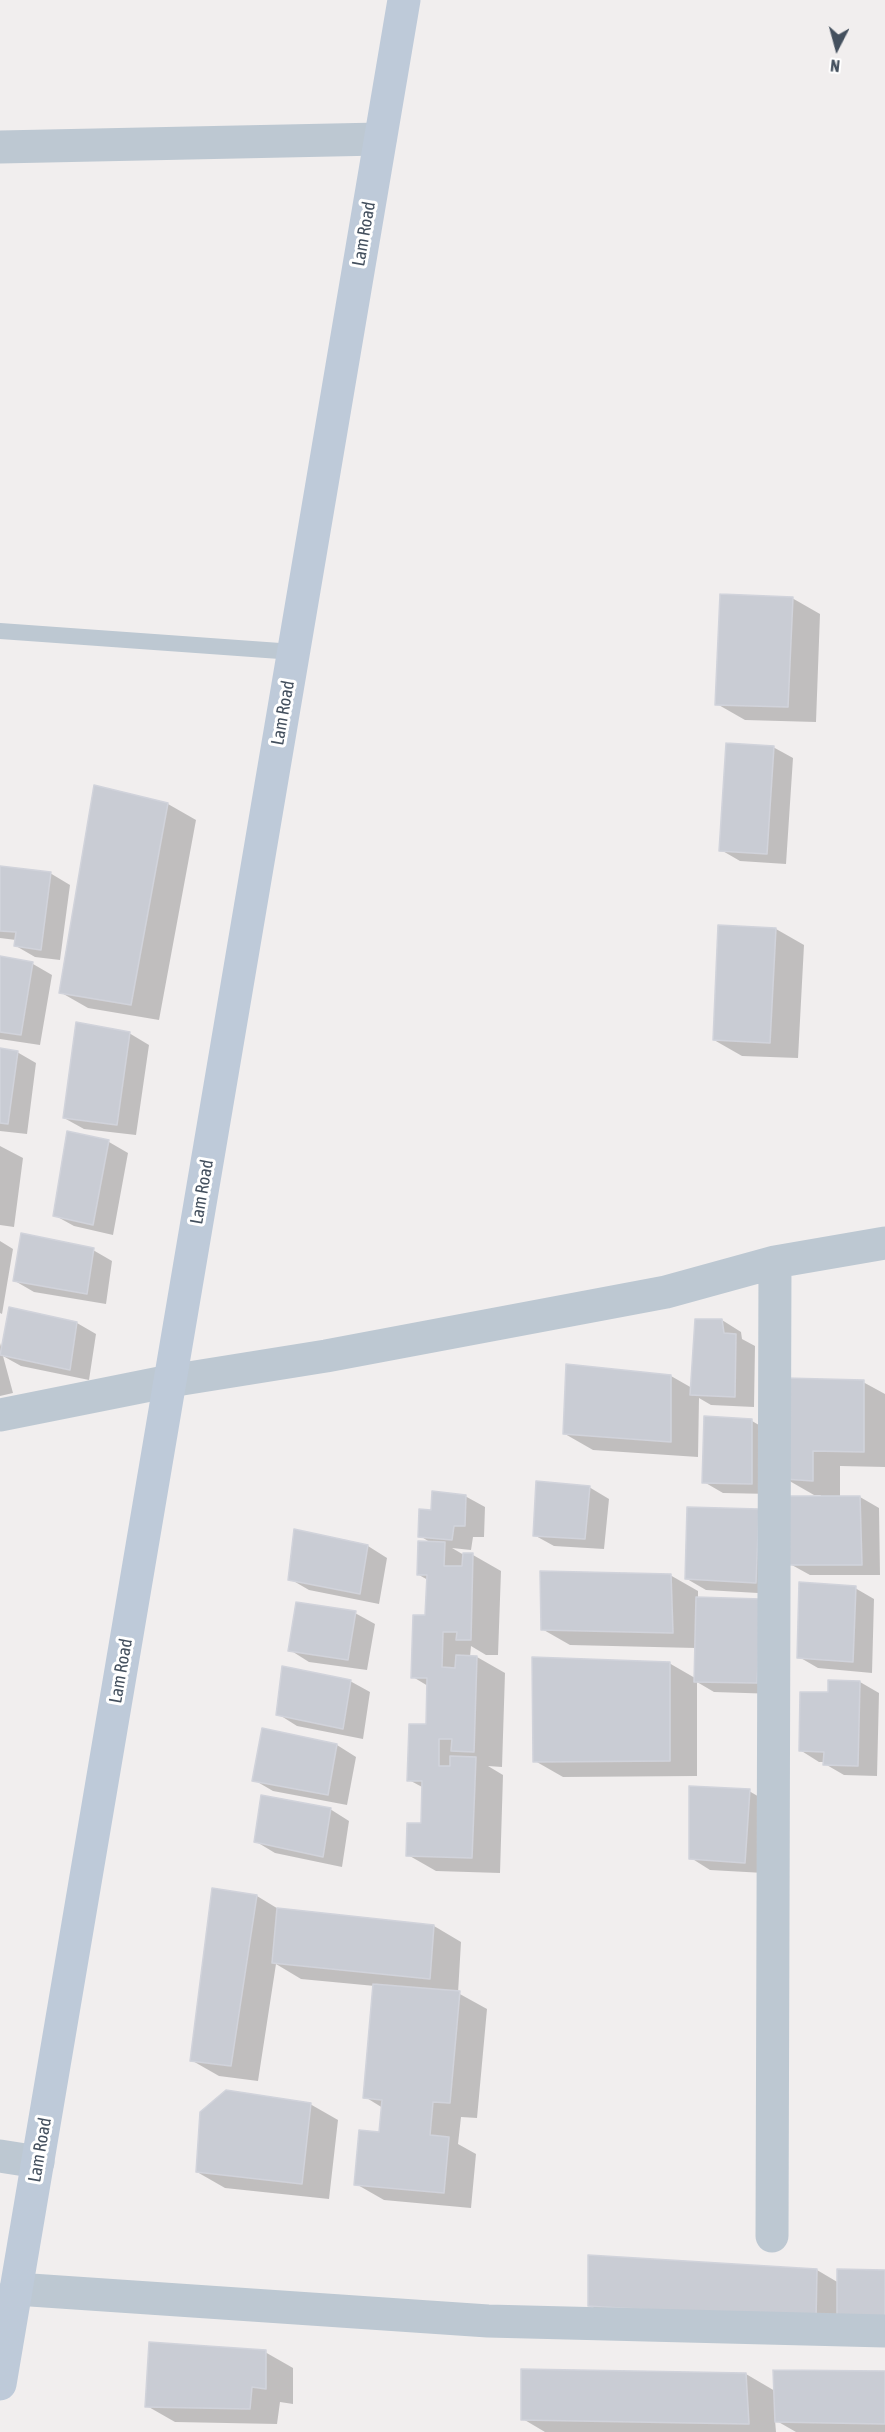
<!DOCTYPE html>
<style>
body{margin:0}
#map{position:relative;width:885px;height:2432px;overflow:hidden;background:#f1eeee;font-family:"Asap Condensed",sans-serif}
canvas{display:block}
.north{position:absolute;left:807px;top:18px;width:60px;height:60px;-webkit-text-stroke:4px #fff;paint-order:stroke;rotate:186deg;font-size:16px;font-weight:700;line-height:24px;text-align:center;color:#44505e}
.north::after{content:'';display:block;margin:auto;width:21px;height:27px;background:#44505e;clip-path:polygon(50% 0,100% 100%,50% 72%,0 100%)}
</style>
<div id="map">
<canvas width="885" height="2432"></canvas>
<div class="north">N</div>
</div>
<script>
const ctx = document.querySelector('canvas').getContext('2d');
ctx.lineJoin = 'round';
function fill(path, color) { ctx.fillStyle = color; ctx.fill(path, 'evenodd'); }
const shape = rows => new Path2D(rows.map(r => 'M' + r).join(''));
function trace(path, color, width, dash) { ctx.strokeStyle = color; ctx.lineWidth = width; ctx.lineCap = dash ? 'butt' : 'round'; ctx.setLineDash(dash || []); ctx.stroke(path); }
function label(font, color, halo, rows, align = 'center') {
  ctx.font = font + ' "Asap Condensed",sans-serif'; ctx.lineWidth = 6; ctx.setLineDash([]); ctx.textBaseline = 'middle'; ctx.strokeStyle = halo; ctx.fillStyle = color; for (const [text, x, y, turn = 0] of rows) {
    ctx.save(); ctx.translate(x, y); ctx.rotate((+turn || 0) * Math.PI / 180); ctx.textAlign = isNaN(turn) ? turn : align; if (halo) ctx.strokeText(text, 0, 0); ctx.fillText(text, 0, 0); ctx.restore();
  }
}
const shadow = shape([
 [792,598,820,614,816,722,745,720,717,704],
 [773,747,793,758,786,864,740,861,721,850],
 [168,804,196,820,159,1020,88,1008,60,992],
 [0,867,50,873,70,885,60,960,35,957,16,946,16,940,0,938],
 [776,929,804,945,798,1058,742,1056,714,1040],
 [0,958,33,964,52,975,40,1045,0,1039],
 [129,1033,149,1045,136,1135,84,1129,64,1118],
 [0,1050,17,1052,36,1063,27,1134,0,1131],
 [68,1133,109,1142,128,1153,113,1235,74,1226,54,1215],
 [0,1146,23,1158,14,1227,0,1225],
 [0,1241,13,1249,2,1314,0,1313],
 [93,1250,112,1261,106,1304,34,1292,15,1281],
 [722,1320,741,1332,742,1339,755,1346,754,1407,711,1405,699,1398,698,1457,593,1450,565,1434,568,1366,671,1376,692,1388],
 [77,1323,96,1334,89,1380,21,1366,3,1356,13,1393,0,1396,0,1343,2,1351],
 [863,1382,885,1394,885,1467,840,1466,840,1497,860,1497,879,1508,880,1575,810,1575,790,1564,821,1495,814,1495,786,1479],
 [706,1418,752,1421,771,1432,771,1494,723,1493,704,1482],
 [589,1487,609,1499,604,1549,554,1546,534,1535],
 [465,1496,485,1507,484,1537,473,1537,471,1550,452,1548,464,1555,473,1555,501,1571,498,1655,486,1655,471,1646,470,1657,477,1657,505,1673,502,1767,488,1766,503,1775,500,1873,436,1871,408,1855,423,1825,424,1788,409,1780,427,1726,428,1686,413,1677,427,1617,428,1580,419,1575,433,1544,420,1536,432,1512],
 [758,1511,775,1594,706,1590,687,1579],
 [296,1531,368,1546,387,1558,379,1604,309,1590,290,1579],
 [670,1575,698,1591,698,1599,776,1694,714,1692,697,1682,697,1776,563,1777,535,1761,669,1663,695,1678,696,1648,570,1645,542,1629],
 [855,1588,874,1599,872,1673,818,1668,799,1657],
 [355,1613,375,1624,367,1670,309,1662,290,1650],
 [350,1681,370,1692,363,1739,297,1726,278,1714],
 [860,1682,879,1693,877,1776,844,1775,825,1764,825,1762,819,1762,800,1750,829,1694],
 [264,1730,337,1745,356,1757,347,1805,273,1791,254,1780],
 [749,1791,768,1802,764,1873,710,1870,691,1858],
 [330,1809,349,1821,342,1867,275,1853,255,1841],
 [257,1896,280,1910,434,1926,461,1942,458,1993,487,2009,477,2118,461,2117,458,2144,476,2154,471,2208,384,2200,356,2184,381,2134,383,2108,365,2097,375,1986,301,1979,276,1964,258,2081,219,2076,191,2060],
 [310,2104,338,2120,329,2199,225,2188,197,2172],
 [817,2270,839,2283,885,2272,885,2336,617,2321,589,2305],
 [265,2352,293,2368,293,2404,280,2402,277,2424,175,2422,147,2406],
 [885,2373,885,2432,796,2432,775,2420,776,2432,545,2432,523,2419,746,2374,775,2391]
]);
const building = shape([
 [720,594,793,597,788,707,715,705,720,594],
 [726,743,774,746,767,854,719,851,726,743],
 [94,785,168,803,131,1005,59,993,94,785],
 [0,866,51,872,41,950,14,946,16,932,0,931,0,866],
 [718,925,776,928,770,1043,713,1040,718,925],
 [0,956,33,962,21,1035,0,1032,0,956],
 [76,1022,130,1032,117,1125,63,1118,76,1022],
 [0,1048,18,1051,8,1124,0,1123,0,1048],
 [67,1131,109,1140,93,1225,53,1216,67,1131],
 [21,1233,94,1248,87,1294,13,1281,21,1233],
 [9,1307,77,1322,70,1370,0,1355,9,1307],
 [695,1319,722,1319,724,1333,736,1334,735,1397,690,1395,695,1319],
 [566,1364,671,1375,671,1442,563,1434,566,1364],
 [785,1378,864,1380,864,1452,813,1451,813,1481,784,1479,785,1378],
 [704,1416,752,1419,752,1484,702,1483,704,1416],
 [536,1481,590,1486,585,1539,533,1536,536,1481],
 [432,1491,466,1495,465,1526,454,1526,452,1540,418,1537,419,1509,431,1510,432,1491],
 [789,1496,860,1496,862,1565,789,1565,789,1496],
 [687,1507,759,1509,756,1583,685,1579,687,1507],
 [294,1529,368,1545,360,1594,288,1580,294,1529],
 [418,1541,445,1542,444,1566,462,1566,463,1553,473,1553,471,1640,456,1640,457,1632,443,1632,442,1667,455,1668,456,1655,477,1656,474,1752,451,1751,452,1739,439,1739,439,1766,450,1766,450,1756,476,1757,472,1858,406,1856,407,1823,421,1823,422,1781,407,1781,409,1724,426,1724,427,1678,411,1678,413,1615,425,1615,427,1575,417,1575,418,1541],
 [540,1571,671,1574,673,1633,541,1630,540,1571],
 [799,1582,856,1586,853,1662,797,1658,799,1582],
 [696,1597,761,1599,757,1683,694,1682,696,1597],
 [296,1602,356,1611,348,1660,288,1651,296,1602],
 [532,1657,670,1662,670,1761,533,1762,532,1657],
 [282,1666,351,1680,343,1729,276,1715,282,1666],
 [828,1680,860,1681,858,1766,823,1765,824,1752,799,1751,800,1692,828,1692,828,1680],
 [262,1728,337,1744,328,1795,252,1781,262,1728],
 [689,1786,750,1789,745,1863,689,1859,689,1786],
 [261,1795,331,1808,323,1857,254,1842,261,1795],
 [212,1888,257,1895,231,2066,190,2061,212,1888],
 [277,1908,434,1925,430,1979,272,1963,277,1908],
 [373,1984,460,1991,450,2103,433,2102,430,2135,449,2137,444,2193,354,2185,359,2130,379,2132,382,2100,363,2098,373,1984],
 [226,2090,311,2103,302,2184,196,2172,200,2112,226,2090],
 [588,2255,817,2269,816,2320,588,2306,588,2255],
 [837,2269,885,2270,885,2321,837,2320,837,2269],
 [149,2342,266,2350,266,2389,252,2387,250,2409,145,2407,149,2342],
 [521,2369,746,2373,749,2424,521,2420,521,2369],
 [773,2370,885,2371,885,2424,775,2422,773,2370]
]);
const lane = shape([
 [0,631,294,652]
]);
const street = shape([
 [0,147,380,139],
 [0,1415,170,1381,326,1356,666,1292,775,1262,885,1243],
 [0,2156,38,2162],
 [772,2236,775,1262],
 [16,2289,488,2321,885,2331]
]);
const secondary = shape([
 [0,2384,404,0]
]);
const streetNames = [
 ["Lam Road",364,234,-80],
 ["Lam Road",283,713,-80],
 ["Lam Road",202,1192,-80],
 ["Lam Road",121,1671,-80],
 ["Lam Road",40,2150,-80]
];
fill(shadow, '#0003');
fill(building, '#c9ccd4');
trace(building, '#d1d3db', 1.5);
trace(lane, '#bdc8d2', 16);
trace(street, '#bdc8d2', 33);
trace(secondary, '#becad9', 33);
label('18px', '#44505e', '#fff', streetNames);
</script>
